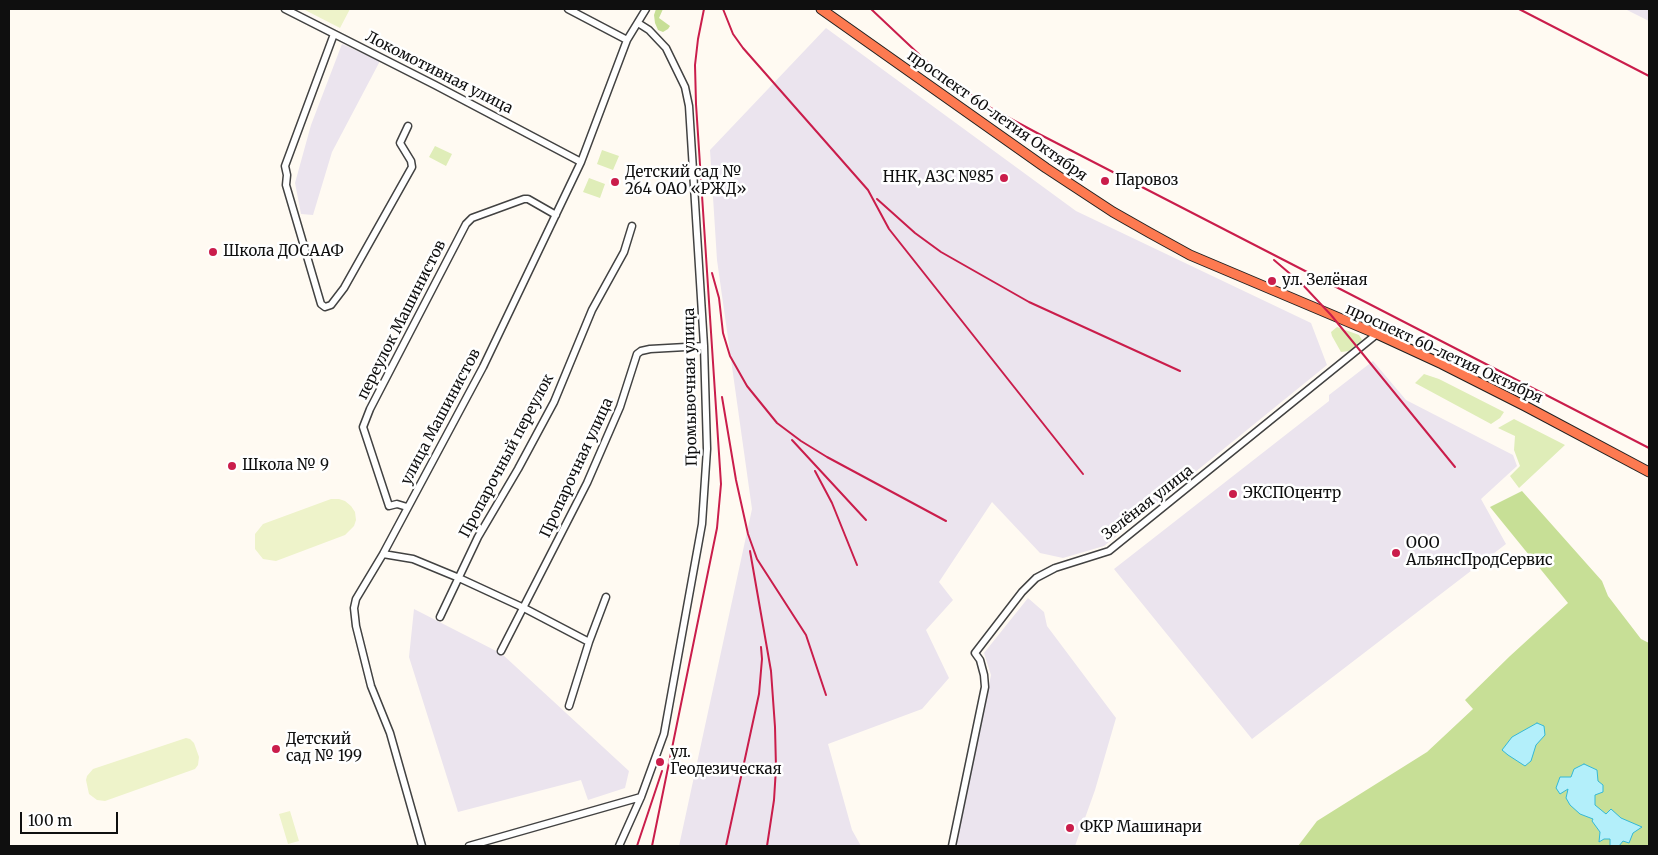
<!DOCTYPE html>
<meta charset="utf-8">
<style>
body{margin:0}
#map{position:relative;width:1658px;height:855px;overflow:hidden;background:#fffaf2;font-family:Merriweather,serif}
canvas{display:block}
.frame{position:absolute;inset:0;border:10px solid #0f0f0f;pointer-events:none}
.scale{position:absolute;left:20px;top:812px;width:98px;height:22px;box-sizing:border-box;border:2px solid #0f0f0f;border-top:0;padding-left:6px;font-size:15px;line-height:18px;white-space:nowrap;color:#0f0f0f;-webkit-text-stroke:4px #fff;paint-order:stroke}
</style>
<div id="map">
<canvas width="1658" height="855"></canvas>
<div class="frame"></div>
<div class="scale">100 m</div>
</div>
<script>
const ctx = document.querySelector('canvas').getContext('2d');
ctx.lineJoin = 'round';
function fill(path, color) { ctx.fillStyle = color; ctx.fill(path, 'evenodd'); }
const shape = rows => new Path2D(rows.map(r => 'M' + r).join(''));
function trace(path, color, width, dash) { ctx.strokeStyle = color; ctx.lineWidth = width; ctx.lineCap = dash ? 'butt' : 'round'; ctx.setLineDash(dash || []); ctx.stroke(path); }
function label(font, color, halo, rows, align = 'center') {
  ctx.font = font + ' Merriweather,serif'; ctx.lineWidth = 5; ctx.setLineDash([]); ctx.textBaseline = 'middle'; ctx.strokeStyle = halo; ctx.fillStyle = color; for (const [text, x, y, turn = 0] of rows) {
    ctx.save(); ctx.translate(x, y); ctx.rotate((+turn || 0) * Math.PI / 180); ctx.textAlign = isNaN(turn) ? turn : align; if (halo) ctx.strokeText(text, 0, 0); ctx.fillText(text, 0, 0); ctx.restore();
  }
}
const industrial = shape([
 [1625,9,1649,9,1649,21],
 [826,28,1076,211,1311,323,1327,365,1104,546,1063,558,1040,553,992,502,939,582,953,600,926,630,949,678,922,709,828,744,852,830,861,846,679,846,752,509,717,260,710,150],
 [342,44,380,61,332,152,313,215,301,214,295,183,311,125],
 [1373,361,1406,400,1513,455,1517,466,1481,499,1506,544,1252,739,1114,569,1329,401,1329,395],
 [1028,598,1044,612,1047,626,1116,718,1095,790,1075,846,956,846,991,675,984,653],
 [414,609,502,654,629,771,625,788,588,800,581,780,458,812,409,657]
]);
const green = shape([
 [435,146,452,154,446,166,429,157],
 [602,150,619,156,613,170,597,164],
 [589,178,605,184,600,198,583,192],
 [1337,327,1359,335,1362,340,1349,351,1341,352,1332,336,1331,332],
 [1424,374,1439,379,1504,412,1500,418,1491,424,1415,383],
 [1514,419,1565,445,1519,488,1510,476,1520,466,1514,450,1515,436,1498,428]
]);
const forest = shape([
 [656,9,663,9,659,18,670,26,668,29,663,32,658,30,655,23,654,15],
 [1522,491,1602,581,1608,596,1641,639,1649,643,1649,846,1298,846,1317,821,1427,752,1473,709,1465,700,1510,656,1568,603,1490,507]
]);
const pitch = shape([
 [303,9,350,9,340,28],
 [331,499,339,499,345,501,351,506,355,512,356,520,354,526,345,535,276,561,263,559,255,549,255,534,263,524],
 [186,738,190,739,194,743,199,757,198,765,195,769,105,801,97,800,89,794,86,780,87,776,93,769],
 [290,811,299,841,288,844,279,814]
]);
const water = shape([
 [1537,723,1544,726,1545,735,1536,745,1531,761,1525,766,1508,755,1502,750,1512,737,1537,723],
 [1584,764,1597,770,1598,781,1603,785,1603,792,1595,795,1595,805,1606,814,1611,809,1621,818,1642,827,1633,833,1629,843,1623,841,1619,846,1610,846,1610,839,1604,839,1599,842,1600,832,1592,821,1593,819,1580,814,1570,805,1566,798,1568,789,1560,794,1556,788,1560,777,1571,777,1574,769,1584,764]
]);
const minor = shape([
 [285,9,435,85,581,162],
 [568,9,627,40],
 [334,34,285,166,287,175,286,185,321,304,325,307,331,305,344,288,412,167,411,161,400,143,408,126],
 [407,507,397,504,389,506,363,427,370,409,466,224,472,218,524,199,528,199,556,215],
 [383,554,413,559,459,578,524,608,589,642],
 [440,617,478,537,518,469,554,402,592,310,624,252,632,226],
 [501,651,587,483,620,407,637,354,641,351,650,349,704,346],
 [569,706,589,642,606,597],
 [422,846,390,733,371,686,356,626,354,608,356,599,383,554,483,367,581,162,627,40,646,9],
 [469,846,641,797],
 [619,846,641,797,664,734,702,524,707,449,704,346,689,106,685,87,666,48,649,30,638,23],
 [952,846,985,687,984,675,980,660,975,653,1022,592,1036,578,1055,568,1109,551,1377,334]
]);
const highway = shape([
 [821,9,1046,168,1113,212,1150,233,1190,255,1377,334,1442,364,1525,406,1649,472]
]);
const rail = shape([
 [723,9,733,34,743,48,868,190,889,229,1083,474],
 [871,9,925,60,952,81,987,106,1039,134,1649,448],
 [1519,9,1649,76],
 [877,199,915,233,941,252,1029,302,1180,371],
 [1274,260,1302,284,1331,315,1455,467],
 [712,273,719,298,723,333,730,356,747,386,777,423,801,441,827,457,946,521],
 [722,397,736,480,748,534,757,559,806,635,826,695],
 [792,440,866,520],
 [815,471,832,503,857,565],
 [750,551,771,671,775,727,776,768,774,800,767,846],
 [637,846,662,771],
 [652,846,717,528,721,484,696,104,695,65,698,39,704,9],
 [726,846,759,694,762,659,761,647]
]);
const markers = [
 [1004,178,5,"#ca1d4b"],
 [1105,181,5,"#ca1d4b"],
 [615,182,5,"#ca1d4b"],
 [213,252,5,"#ca1d4b"],
 [1272,281,5,"#ca1d4b"],
 [232,466,5,"#ca1d4b"],
 [1233,494,5,"#ca1d4b"],
 [1396,553,5,"#ca1d4b"],
 [276,749,5,"#ca1d4b"],
 [660,762,5,"#ca1d4b"],
 [1070,828,5,"#ca1d4b"]
];
const streetNames = [
 ["Локомотивная улица",439,73,27],
 ["проспект 60-летия Октября",997,116,35],
 ["переулок Машинистов",402,320,-63],
 ["проспект 60-летия Октября",1444,354,25],
 ["Промывочная улица",691,387,-91],
 ["улица Машинистов",441,417,-62],
 ["Пропарочный переулок",507,456,-62],
 ["Пропарочная улица",577,468,-65],
 ["Зелёная улица",1148,503,-38]
];
const poiNames = [
 ["Детский сад №",625,173],
 ["264 ОАО «РЖД»",625,190],
 ["ННК, АЗС №85",994,178,"right"],
 ["Паровоз",1115,181],
 ["Школа ДОСААФ",223,252],
 ["ул. Зелёная",1282,281],
 ["Школа № 9",242,466],
 ["ЭКСПОцентр",1243,494],
 ["ООО",1406,544],
 ["АльянсПродСервис",1406,561],
 ["Детский",286,740],
 ["сад № 199",286,757],
 ["ул.",670,753],
 ["Геодезическая",670,770],
 ["ФКР Машинари",1080,828]
];
fill(industrial, '#ebe4ee');
fill(green, '#dfedb8');
fill(forest, '#c7df96');
fill(pitch, '#eef3ca');
fill(water, '#b3effa');
trace(water, '#34b9d6', 1);
trace(minor, '#424242', 9);
trace(highway, '#202020', 11);
trace(minor, '#fff', 6);
trace(highway, '#fd7a51', 9);
trace(rail, '#ca1d4b', 2);
for (const [x, y, r, color] of markers) { const dot = new Path2D(); dot.arc(x, y, r, 0, 2 * Math.PI); ctx.fillStyle = color; ctx.fill(dot); trace(dot, '#fff', 2); }
label('15px', '#0f0f0f', '#fff', streetNames);
label('15px', '#0f0f0f', '#fff', poiNames, 'left');
</script>
